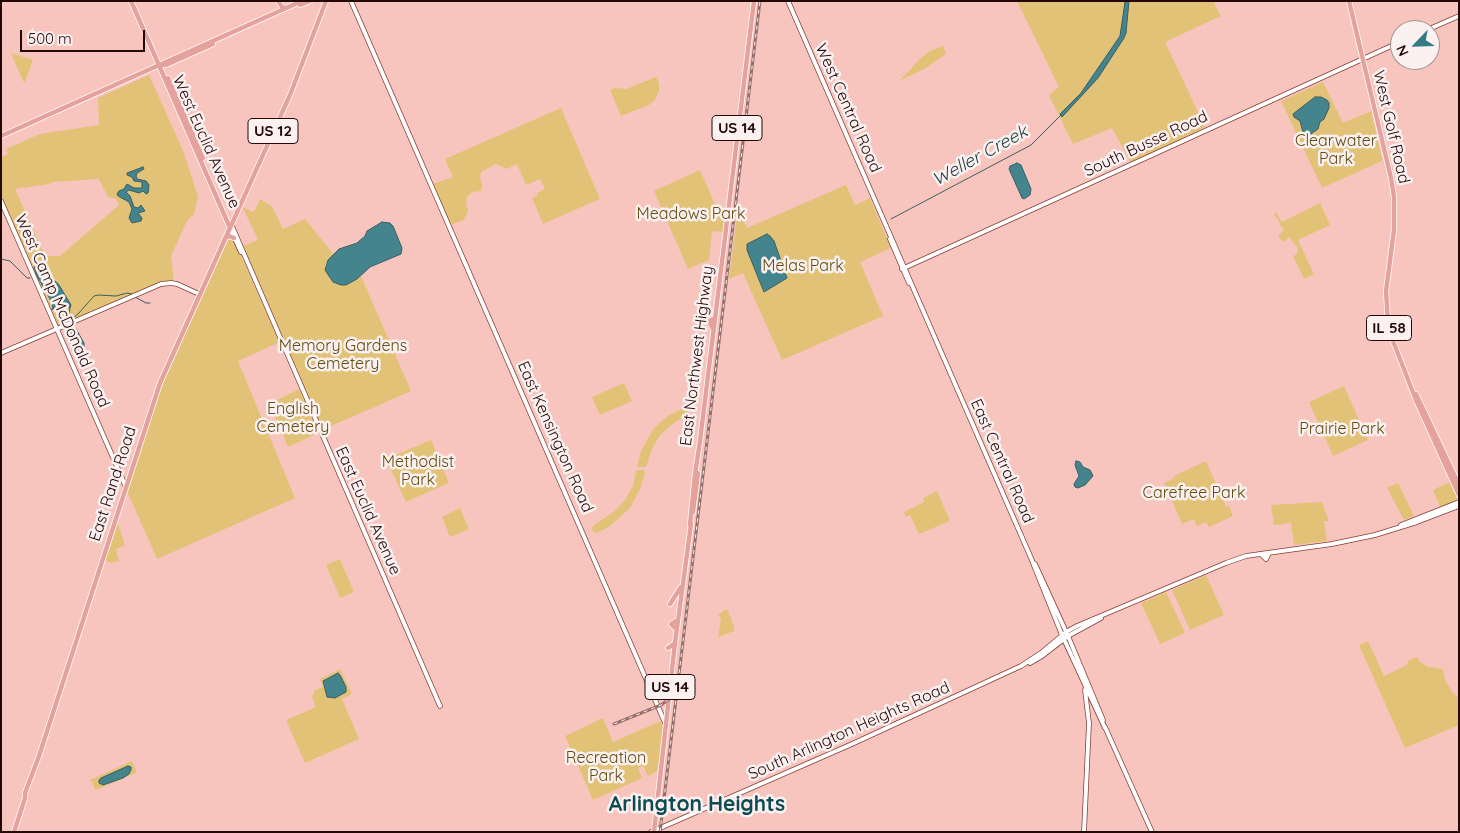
<!DOCTYPE html>
<style>
body{margin:0}
#map{position:relative;width:1460px;height:833px;overflow:hidden;background:#f8c5be;font-family:Quicksand,sans-serif}
canvas{display:block}
.frame{position:absolute;inset:0;border:2px solid #240806;pointer-events:none}
.north{position:absolute;left:1390px;top:20px;width:50px;height:50px;box-sizing:border-box;background:#faf1f0;border:1px solid #a49492;border-radius:50%;rotate:246deg;font-size:14px;font-weight:700;line-height:20px;text-align:center;color:#240806}
.north::after{content:'';display:block;margin:auto;width:18px;height:22px;background:#347b84;clip-path:polygon(50% 0,100% 100%,50% 72%,0 100%)}
.scale{position:absolute;left:20px;top:30px;width:125px;height:22px;box-sizing:border-box;border:2px solid #240806;border-top:0;padding-left:6px;font-size:15px;line-height:18px;white-space:nowrap;color:#240806;-webkit-text-stroke:4px #faf1f0;paint-order:stroke}
</style>
<div id="map">
<canvas width="1460" height="833"></canvas>
<div class="frame"></div>
<div class="north">N</div>
<div class="scale">500 m</div>
</div>
<script>
const ctx = document.querySelector('canvas').getContext('2d');
ctx.lineJoin = 'round';
function fill(path, color) { ctx.fillStyle = color; ctx.fill(path, 'evenodd'); }
const shape = rows => new Path2D(rows.map(r => 'M' + r).join(''));
function trace(path, color, width, dash) { ctx.strokeStyle = color; ctx.lineWidth = width; ctx.lineCap = dash ? 'butt' : 'round'; ctx.setLineDash(dash || []); ctx.stroke(path); }
function label(font, color, halo, rows, align = 'center') {
  ctx.font = font + ' Quicksand,sans-serif'; ctx.lineWidth = 5; ctx.setLineDash([]); ctx.textBaseline = 'middle'; ctx.strokeStyle = halo; ctx.fillStyle = color; for (const [text, x, y, turn = 0] of rows) {
    ctx.save(); ctx.translate(x, y); ctx.rotate((+turn || 0) * Math.PI / 180); ctx.textAlign = isNaN(turn) ? turn : align; if (halo) ctx.strokeText(text, 0, 0); ctx.fillText(text, 0, 0); ctx.restore();
  }
}
const green = shape([
 [1017,1,1213,1,1221,16,1165,42,1205,127,1143,158,1131,163,1112,128,1073,144,1049,95,1059,87],
 [943,46,946,54,924,69,899,81,921,58,928,52],
 [11,53,33,60,25,82,23,81],
 [149,75,184,153,198,197,194,214,187,221,171,256,174,282,163,283,59,326,1,195,1,157,8,154,6,149,40,134,99,125,98,98],
 [99,179,108,197,116,199,119,205,60,256,45,256,15,189,49,184,53,182],
 [656,77,659,83,659,91,654,101,649,105,621,116,610,90,615,88,626,89],
 [1323,82,1343,123,1371,111,1382,159,1382,161,1322,188,1281,101],
 [561,108,600,199,543,224,532,198,538,195,537,193,545,189,540,179,526,185,517,164,507,169,496,164,481,172,480,177,482,184,481,191,472,192,467,197,466,204,468,211,464,220,453,224,450,223,433,184,449,178,449,179,453,177,445,159],
 [700,170,721,218,724,217,723,232,712,231,709,260,688,269,654,191],
 [846,185,855,205,870,198,891,248,860,262,883,316,782,360,743,273,729,279,737,216,741,216,747,228],
 [260,199,272,206,283,229,305,219,334,255,326,263,325,270,343,285,354,281,361,276,411,391,322,430,243,246,258,240,244,210,242,209,243,207,252,212,255,210],
 [1320,203,1330,225,1298,240,1314,274,1304,279,1293,256,1297,254,1298,248,1289,237,1283,242,1278,236,1284,230,1279,224,1280,223,1274,214,1276,212,1282,222],
 [229,238,233,238,280,342,238,361,295,498,157,559,127,491,161,388],
 [624,383,632,401,600,415,592,397],
 [1344,386,1368,440,1333,456,1309,402],
 [299,389,318,433,288,447,269,404],
 [688,406,688,415,675,422,660,435,652,449,646,467,637,467,641,451,654,428,669,415],
 [431,440,449,483,406,502,386,459],
 [1206,461,1226,507,1229,506,1233,516,1209,527,1206,522,1197,526,1194,520,1192,520,1182,524,1164,483,1175,478,1174,476],
 [638,470,644,470,645,472,640,489,630,508,609,527,597,533,593,532,592,529,594,525,615,511,625,500,633,486,636,471],
 [1450,482,1457,498,1455,501,1440,507,1433,490],
 [1398,483,1414,516,1404,520,1387,488],
 [937,491,950,521,919,534,910,515,906,517,904,512,924,502,923,498],
 [1322,502,1329,521,1324,521,1327,541,1294,545,1291,523,1274,525,1271,505],
 [460,508,469,529,450,537,442,517],
 [118,524,125,545,116,549,119,561,112,563,105,560,116,525],
 [340,559,354,592,340,598,326,565],
 [1206,575,1224,615,1190,630,1172,590],
 [1166,592,1185,633,1160,644,1141,603],
 [727,609,734,626,734,631,718,637,721,618,718,615],
 [1368,641,1384,676,1407,665,1408,661,1417,657,1420,662,1428,667,1443,669,1445,680,1452,692,1459,698,1459,725,1405,748,1359,645],
 [340,669,352,694,342,699,359,739,305,763,286,720,316,707,312,697,315,690,323,687,320,679],
 [603,718,613,742,661,721,663,727,659,770,648,776,643,766,638,768,642,778,593,800,565,736],
 [132,761,137,772,116,782,95,790,92,781,88,781]
]);
const water = shape([
 [1129,1,1126,33,1124,38,1098,78,1062,117,1060,114,1081,93,1120,36,1125,2,1129,1],
 [1315,97,1321,97,1327,100,1329,103,1329,108,1324,119,1320,122,1318,129,1308,136,1303,132,1300,121,1294,117,1293,114,1315,97],
 [1017,163,1021,165,1031,189,1030,195,1024,199,1022,198,1009,169,1010,166,1017,163],
 [143,167,144,169,137,173,136,176,137,179,146,181,149,185,148,193,146,194,143,191,139,193,129,190,126,192,130,196,134,207,138,208,141,205,145,211,138,213,142,218,141,221,132,223,129,218,132,209,129,202,118,196,117,194,119,191,124,189,127,184,134,188,142,188,142,182,134,181,132,177,127,175,127,173,143,167],
 [382,222,390,223,393,226,402,248,401,254,370,267,357,279,346,285,341,285,333,282,325,270,328,260,339,249,357,243,365,236,367,231,382,222],
 [767,234,770,236,774,241,787,278,764,292,747,250,747,244,767,234],
 [41,266,59,285,71,305,70,308,65,307,60,302,52,310,53,304,36,274,34,267,41,266],
 [76,329,84,343,84,347,74,352,66,334,76,329],
 [1076,461,1080,462,1083,467,1090,470,1093,476,1085,485,1078,488,1075,487,1074,484,1079,476,1075,465,1076,461],
 [338,673,340,675,346,687,346,692,335,698,327,697,323,681,338,673],
 [128,766,131,767,131,770,129,774,123,778,103,785,99,783,99,780,101,778,128,766]
]);
const stream = shape([
 [891,219,1031,145,1061,115],
 [1,259,10,261,27,278,30,278],
 [135,297,146,303,150,303],
 [70,308,69,316,73,318,78,314,94,296,98,295,116,296,127,293,132,294]
]);
const secondary = shape([
 [351,1,666,725],
 [788,1,1031,558,1062,635,1105,728],
 [1427,30,1459,16],
 [1,201,125,485],
 [231,224,440,706],
 [230,228,241,252],
 [890,239,909,283],
 [902,269,1400,42],
 [1,353,161,284,171,283,177,284,199,294],
 [1401,525,1459,502],
 [1261,554,1266,559,1269,553],
 [1035,564,1068,636,1103,720],
 [1030,663,1042,656,1068,636,1101,618],
 [1105,727,1152,832],
 [651,832,852,744,1021,666,1041,653,1066,632,1077,626,1226,563,1246,556,1332,544,1375,535,1417,522,1459,506],
 [1084,832,1089,723,1085,690]
]);
const primary = shape([
 [131,1,230,228],
 [278,1,282,7,286,8],
 [1349,1,1391,178,1394,197,1394,230,1386,291,1388,323,1393,341,1416,400,1459,495],
 [300,5,310,1],
 [162,65,166,65,213,44],
 [168,78,203,158],
 [1,136,302,1],
 [225,238,229,236,234,238],
 [714,331,709,321,715,318],
 [1416,394,1459,485],
 [693,512,698,473],
 [690,525,695,474,700,441,754,1],
 [670,604,681,587],
 [677,630,671,624,678,620],
 [668,648,675,643],
 [14,832,25,798,25,793,39,756,160,383,290,95,326,1],
 [654,832,675,643,691,524]
]);
const rail = shape([
 [614,724,661,705,668,700,675,689],
 [660,832,760,1]
]);
const shields = [
 [737,128,50],
 [273,131,50],
 [1389,328,45],
 [670,687,50]
];
const shieldNames = [
 ["US 14",737,128],
 ["US 12",273,131],
 ["IL 58",1389,328],
 ["US 14",670,687]
];
const streetNames = [
 ["West Central Road",848,108,66],
 ["West Golf Road",1391,127,77],
 ["West Euclid Avenue",206,142,66],
 ["South Busse Road",1146,144,-25],
 ["West Camp McDonald Road",62,311,66],
 ["East Northwest Highway",697,356,-83],
 ["East Kensington Road",555,437,66],
 ["East Central Road",1002,461,66],
 ["East Rand Road",113,484,-72],
 ["East Euclid Avenue",368,511,66],
 ["South Arlington Heights Road",849,731,-24]
];
const parkNames = [
 ["Clearwater",1336,141],
 ["Park",1336,159],
 ["Meadows Park",691,214],
 ["Melas Park",803,266],
 ["Memory Gardens",343,346],
 ["Cemetery",343,364],
 ["English",293,409],
 ["Cemetery",293,427],
 ["Prairie Park",1342,429],
 ["Methodist",418,462],
 ["Park",418,480],
 ["Carefree Park",1194,493],
 ["Recreation",606,758],
 ["Park",606,776]
];
const waterNames = [
 ["Weller Creek",980,156,-29]
];
const districtNames = [
 ["Arlington Heights",697,805]
];
fill(green, '#e2c276');
fill(water, '#43848d');
trace(water, '#3a5f64', 1);
trace(stream, '#3a5f64', 1);
trace(secondary, '#853e37', 5.5);
trace(primary, '#fff', 6);
trace(secondary, '#fff', 4);
trace(primary, '#e5a29c', 4.5);
trace(rail, '#976f6a', 3);
trace(rail, '#faf1f0', 1, [4]);
for (const [x, y, w] of shields) { const box = new Path2D(); box.roundRect(x - w / 2, y - 12.5, w, 25, 4); ctx.fillStyle = '#faf1f0'; ctx.fill(box); trace(box, '#240806', 1); }
label('bold 15px', '#240806', null, shieldNames);
label('16px', '#240806', '#faf1f0', streetNames);
label('16px', '#634c11', '#faf1f0', parkNames);
label('italic 18px', '#1b3d41', '#faf1f0', waterNames);
label('bold 21px', '#0d4b53', '#faf1f0', districtNames);
</script>
